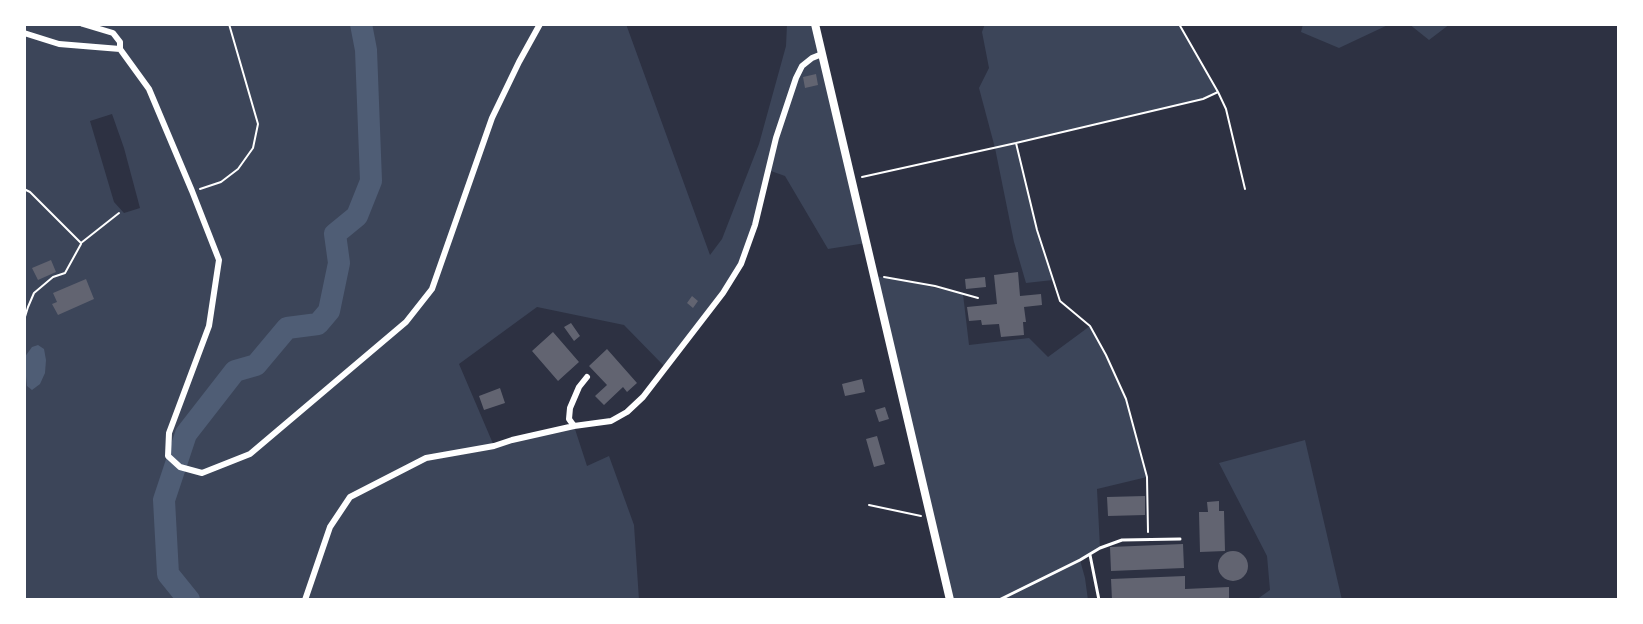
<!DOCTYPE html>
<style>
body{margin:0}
#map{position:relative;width:1643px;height:624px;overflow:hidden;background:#2d3142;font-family:"Fira Sans Condensed",sans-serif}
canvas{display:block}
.frame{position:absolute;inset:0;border:26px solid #fff;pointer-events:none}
</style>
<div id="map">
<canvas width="1643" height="624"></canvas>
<div class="frame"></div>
</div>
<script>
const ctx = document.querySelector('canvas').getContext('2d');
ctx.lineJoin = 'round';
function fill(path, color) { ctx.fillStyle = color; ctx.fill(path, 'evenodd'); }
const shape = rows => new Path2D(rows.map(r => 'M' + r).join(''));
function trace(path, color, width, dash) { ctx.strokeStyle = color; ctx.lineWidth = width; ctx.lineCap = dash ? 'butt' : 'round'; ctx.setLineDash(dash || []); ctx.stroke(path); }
const green = shape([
 [24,24,626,24,710,255,722,239,759,144,786,46,787,24,815,24,866,243,828,249,785,176,768,170,741,264,665,367,624,325,537,307,459,364,494,446,574,426,587,466,609,456,634,525,639,600,24,600],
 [112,114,124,148,140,208,124,213,114,202,90,121],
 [985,24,1179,24,1218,92,1203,99,1017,143,1037,230,1053,280,1026,283,1014,242,995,148,979,88,989,68,982,32],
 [1303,24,1390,24,1339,48,1301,32],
 [1409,24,1450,24,1429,40],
 [874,276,901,280,963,294,969,345,1029,338,1048,357,1090,326,1106,355,1126,399,1147,477,1097,489,1100,548,1080,560,1085,578,1088,600,950,600],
 [1305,440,1342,600,1256,600,1270,590,1267,556,1219,463]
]);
const water = shape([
 [38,345,44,349,46,360,45,373,40,384,32,390,27,386,24,358,32,347]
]);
const river = shape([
 [189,600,168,574,164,500,186,434,235,371,256,365,287,328,318,324,329,311,339,263,335,234,357,216,371,181,366,50,361,24]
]);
const building = shape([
 [816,74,818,85,805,88,803,77],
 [51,260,56,272,38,280,32,268],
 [1018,272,1020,296,1041,294,1042,305,1024,307,1026,322,1023,322,1024,335,1001,337,999,324,982,325,981,320,969,321,967,307,997,304,994,275],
 [985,277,986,287,966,289,965,279],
 [86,279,94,299,58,315,52,304,57,302,53,293],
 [692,296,698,301,693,308,687,303],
 [571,323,580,336,574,341,564,327],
 [553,332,579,362,558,381,532,351],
 [607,349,637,383,627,392,623,387,604,405,595,396,607,385,589,366],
 [862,379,865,392,845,396,842,384],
 [500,388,505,403,484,410,479,396],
 [885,407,889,419,879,422,875,410],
 [877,436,885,464,874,467,866,439],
 [1145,496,1145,515,1108,516,1107,497],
 [1219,501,1219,511,1224,511,1225,551,1200,552,1199,512,1208,512,1207,502],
 [1183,544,1184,568,1111,571,1110,547],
 '1218 566a15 15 0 1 1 30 0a15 15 0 1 1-30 0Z',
 [1185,576,1185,589,1229,587,1229,600,1112,600,1111,579]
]);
const path = shape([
 [1218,92,1226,109,1245,189],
 [1016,143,1037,230,1060,301,1090,326,1106,355,1126,399,1147,477,1148,532],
 [862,177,1016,143,1203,99,1218,92,1179,24],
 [24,189,30,192,81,243,119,213],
 [200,189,221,182,238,169,253,148,258,124,229,24],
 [884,277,935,286,978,298],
 [24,320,28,307,34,293,53,277,65,273,81,244],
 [869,505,921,516]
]);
const service = shape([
 [1090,555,1099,600],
 [999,600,1080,560,1100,548,1122,540,1180,539]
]);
const minor = shape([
 [83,24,113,33,120,42,120,49,149,89,192,191,219,260,209,326,169,433,168,456,180,467,202,473,250,454,406,322,432,289,492,118,519,62,540,24],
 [24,33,59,44,120,49],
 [587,377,579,387,570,408,569,419,574,426,611,421,627,412,643,397,723,293,741,264,755,225,776,138,796,78,802,66,812,58,822,54],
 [305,600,330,527,350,497,426,458,494,446,512,440,574,426]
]);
const secondary = shape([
 [815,24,950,600]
]);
fill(green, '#3c4559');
fill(water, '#4f5d75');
trace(river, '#4f5d75', 22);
fill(building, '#626471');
trace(path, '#fff', 2);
trace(service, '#fff', 3);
trace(minor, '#fff', 6);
trace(secondary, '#fff', 8);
</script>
